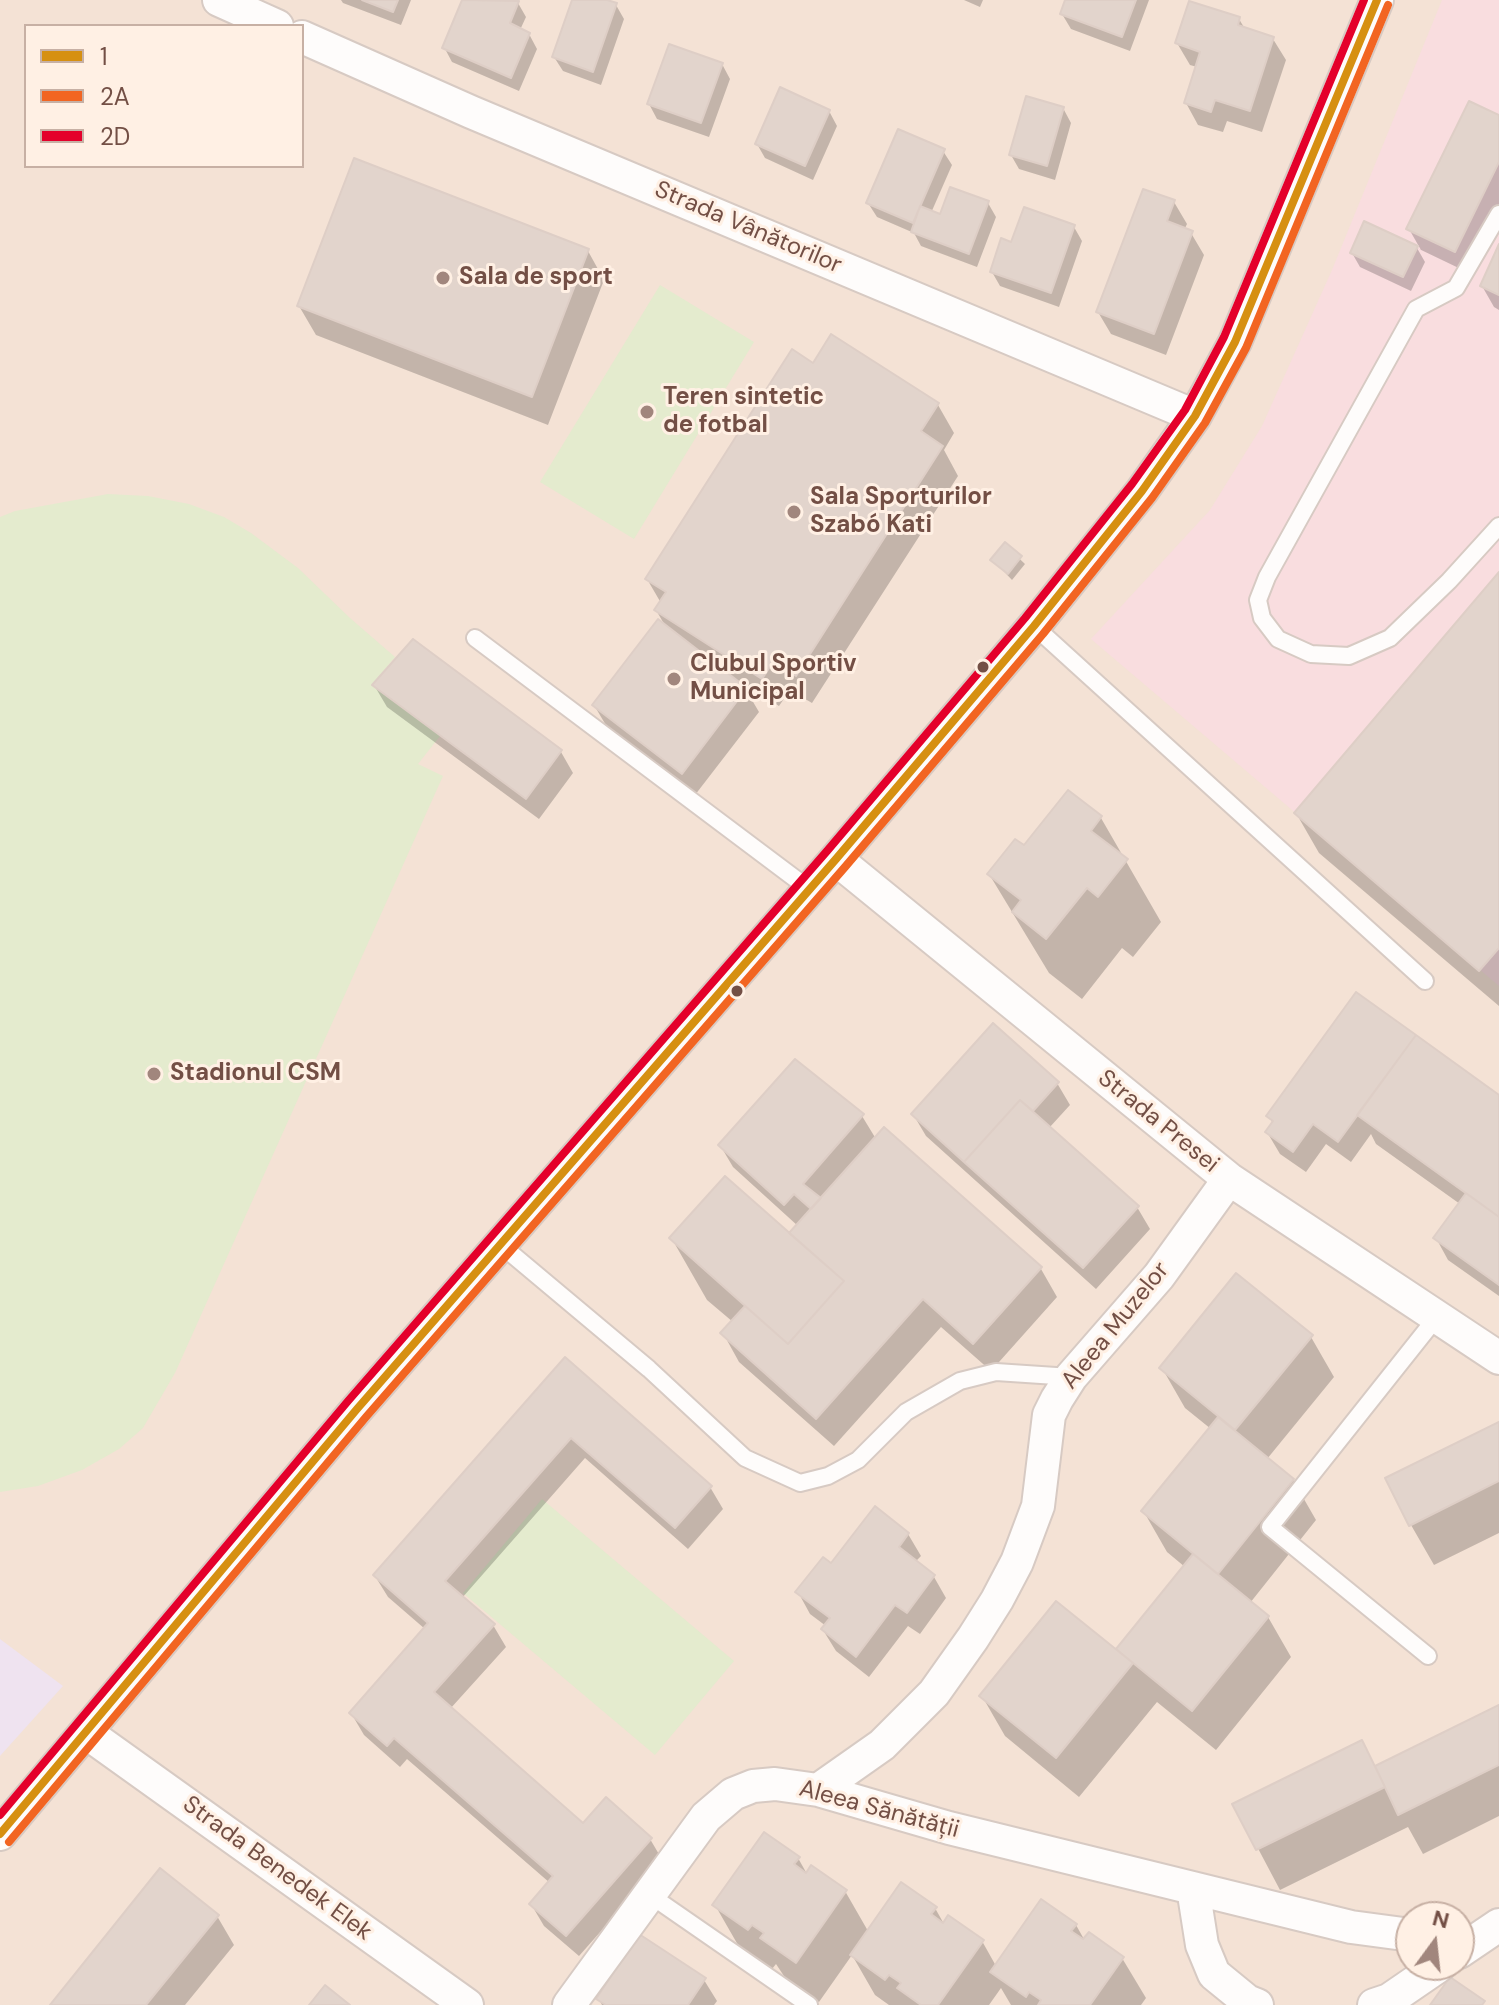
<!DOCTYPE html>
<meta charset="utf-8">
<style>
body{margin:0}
#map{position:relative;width:1499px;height:2005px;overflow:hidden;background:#f6ede4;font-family:"DM Sans",sans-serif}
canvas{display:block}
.legend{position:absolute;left:24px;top:24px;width:280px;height:144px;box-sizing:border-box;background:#fff0e4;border:2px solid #c7b0a4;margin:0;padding:10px 14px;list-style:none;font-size:24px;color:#734f45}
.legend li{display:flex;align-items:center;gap:16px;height:40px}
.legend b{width:40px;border:2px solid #c7b0a4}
.north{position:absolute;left:1395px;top:1901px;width:80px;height:80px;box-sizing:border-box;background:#fff0e4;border:2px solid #c7b0a4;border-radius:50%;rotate:15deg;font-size:22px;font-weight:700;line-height:32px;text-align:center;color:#734f45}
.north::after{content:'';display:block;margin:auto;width:28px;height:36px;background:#a1867d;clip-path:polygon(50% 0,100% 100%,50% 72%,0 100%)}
</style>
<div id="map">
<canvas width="1499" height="2005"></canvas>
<ul class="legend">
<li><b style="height:10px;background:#d69011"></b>1</li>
<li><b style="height:10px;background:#f26522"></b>2A</li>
<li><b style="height:10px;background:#e4002b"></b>2D</li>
</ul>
<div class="north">N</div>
</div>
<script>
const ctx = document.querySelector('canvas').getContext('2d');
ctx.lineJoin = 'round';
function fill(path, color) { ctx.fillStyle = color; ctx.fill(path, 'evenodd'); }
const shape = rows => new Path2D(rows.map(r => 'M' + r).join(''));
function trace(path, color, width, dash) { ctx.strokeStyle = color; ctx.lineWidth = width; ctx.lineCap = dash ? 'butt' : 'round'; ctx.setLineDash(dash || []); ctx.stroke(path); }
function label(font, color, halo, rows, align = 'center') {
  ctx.font = font + ' "DM Sans",sans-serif'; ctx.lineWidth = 6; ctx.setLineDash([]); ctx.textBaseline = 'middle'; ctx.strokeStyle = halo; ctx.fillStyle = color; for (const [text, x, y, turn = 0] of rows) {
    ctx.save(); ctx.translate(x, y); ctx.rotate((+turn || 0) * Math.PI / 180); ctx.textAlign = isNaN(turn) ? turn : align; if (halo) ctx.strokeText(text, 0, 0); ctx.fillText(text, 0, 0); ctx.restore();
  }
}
const residential = shape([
 [0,0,1499,0,1499,2005,0,2005],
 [26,26,302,26,302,166,26,166],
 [1411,1917,1459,1917,1459,1965,1411,1965]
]);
const education = shape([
 [0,1639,63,1686,0,1756]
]);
const medical = shape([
 [1442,0,1499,0,1499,986,1091,639,1210,510,1262,426,1332,270]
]);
const green = shape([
 [660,285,754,342,634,539,540,482],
 [108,494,148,496,189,504,224,517,251,533,298,568,350,618,395,657,372,685,440,736,418,764,443,776,175,1373,143,1428,119,1449,82,1470,38,1486,0,1492,0,517,15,511],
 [542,1499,734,1661,655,1755,463,1593]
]);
const shadow = shape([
 [341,0,411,0,401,25,343,3],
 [464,0,511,0,518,3,526,17,520,30,529,34,537,49,519,91,452,62,444,47],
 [574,0,601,0,616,5,624,19,601,85,563,71,554,57],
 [964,0,983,0,980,7],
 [1067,0,1149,0,1130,51,1071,29,1062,14],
 [1239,19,1245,29,1273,39,1286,60,1262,132,1227,121,1223,132,1198,125,1186,103,1197,67,1190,65,1177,43],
 [722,64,730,79,709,137,657,119,649,104],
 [1063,108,1071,123,1055,180,1019,169,1011,155],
 [829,111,837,126,813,180,765,158,757,144],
 [1499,117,1499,208,1467,272,1417,248,1425,262,1411,291,1360,267,1352,253,1365,224,1421,250,1409,229],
 [943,151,952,165,931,213,941,217,988,203,996,217,977,267,921,246,914,233,877,217,868,203],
 [1174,202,1187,224,1184,230,1191,233,1204,255,1166,355,1111,334,1098,312],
 [1074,227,1082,241,1059,307,1000,286,992,272,1012,245],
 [1499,248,1499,310,1494,307,1482,286],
 [588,251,604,280,548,425,316,335,299,306],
 [831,337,938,405,954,433,944,450,958,476,812,703,790,690,779,706,742,683,759,712,695,795,607,727,594,705,667,629,656,610,661,603,647,579,814,365],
 [1005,545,1025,564,1012,580,993,560],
 [1499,575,1499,1006,1319,853,1296,813],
 [374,685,561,752,573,773,539,819,387,707],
 [1069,792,1101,818,1161,922,1133,957,1122,948,1082,999,1049,973,989,874,1024,848],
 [1057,1083,1070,1105,1049,1128,1137,1207,1150,1229,1096,1289,926,1136,913,1114],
 [1499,1097,1499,1296,1448,1260,1436,1238,1460,1204,1376,1144,1371,1134,1351,1162,1326,1144,1306,1172,1280,1154,1267,1132,1273,1124,1269,1116],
 [862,1116,876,1139,884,1130,1041,1269,1057,1297,991,1371,941,1327,834,1446,739,1362,723,1333,733,1322,707,1300,672,1239,789,1236,798,1226,733,1167,720,1145],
 [1311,1337,1334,1377,1267,1459,1293,1480,1316,1520,1250,1603,1268,1617,1291,1657,1216,1750,1157,1702,1079,1797,1005,1736,982,1696,1116,1652,1185,1567,1167,1552,1144,1512,1211,1429,1185,1408,1162,1368],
 [565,1360,710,1487,723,1509,688,1549,585,1458,462,1598,493,1625,506,1647,450,1709,584,1826,650,1839,663,1861,579,1956,544,1926,531,1904,550,1883,407,1759,400,1767,364,1735,351,1713,425,1629,388,1597,375,1576],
 [1499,1425,1499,1533,1434,1565,1411,1525],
 [908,1534,921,1556,915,1562,934,1577,946,1598,920,1634,908,1626,869,1677,836,1651,823,1630,826,1626,810,1614,798,1592,832,1566],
 [1499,1708,1499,1816,1423,1854,1408,1827,1280,1890,1235,1805,1376,1768],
 [798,1858,807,1874,845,1891,868,1931,935,1908,944,1924,982,1941,996,1966,1076,1925,1085,1941,1122,1958,1146,1998,1141,2005,1011,2005,1001,1988,989,2005,889,2005,875,1995,852,1955,819,2002,786,1979,776,1964,772,1969,738,1945,715,1905],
 [217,1916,234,1945,185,2005,52,2005],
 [704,1980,717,2001,714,2005,602,2005,599,1999]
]);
const building = shape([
 [362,0,398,0,393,12,362,0],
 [462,0,519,1,510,23,530,33,511,78,442,48,462,0],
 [572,0,607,0,617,3,593,72,552,57,572,0],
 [1065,0,1136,0,1122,37,1060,14,1065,0],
 [1189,1,1240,17,1238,25,1274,37,1250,111,1215,100,1211,112,1184,103,1200,52,1175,43,1189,1],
 [669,44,723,63,701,123,647,104,669,44],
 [780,87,830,110,805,166,755,144,780,87],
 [1026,96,1064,107,1047,166,1009,155,1026,96],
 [1469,101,1499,115,1499,162,1455,252,1406,229,1469,101],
 [898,129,945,149,913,223,866,203,898,129],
 [354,158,589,249,532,397,297,306,354,158],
 [950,187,989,201,969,254,911,232,920,206,940,214,950,187],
 [1143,189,1175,200,1167,221,1193,231,1154,334,1096,312,1143,189],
 [1024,207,1075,225,1051,293,990,272,1001,238,1011,242,1024,207],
 [1364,221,1418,246,1403,277,1350,253,1364,221],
 [1499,244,1499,295,1480,286,1499,244],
 [831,334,939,403,921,431,943,446,796,676,773,662,762,679,654,610,666,592,645,579,792,349,813,363,831,334],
 [1005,542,1022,556,1008,574,990,560,1005,542],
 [1499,572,1499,948,1479,971,1294,813,1499,572],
 [658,619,747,688,682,774,592,705,658,619],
 [413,639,562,750,526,799,372,685,413,639],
 [1068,790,1102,816,1091,831,1128,859,1098,897,1087,888,1046,939,1012,912,1021,900,987,874,1015,839,1024,845,1068,790],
 [1356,992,1416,1035,1338,1142,1313,1124,1293,1152,1265,1132,1273,1121,1266,1116,1356,992],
 [993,1023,1059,1082,1033,1111,1020,1100,964,1162,911,1114,993,1023],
 [1416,1035,1499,1095,1499,1217,1357,1115,1416,1035],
 [795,1059,864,1114,803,1184,821,1198,811,1209,794,1194,784,1205,718,1145,795,1059],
 [1020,1100,1139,1206,1083,1268,964,1162,1020,1100],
 [884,1127,1042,1267,973,1344,923,1299,816,1419,720,1333,745,1306,788,1344,844,1281,789,1233,884,1127],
 [725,1176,844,1281,788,1344,669,1238,725,1176],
 [1466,1193,1499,1217,1499,1285,1433,1238,1466,1193],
 [1236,1273,1313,1335,1235,1430,1159,1368,1236,1273],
 [565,1357,712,1486,675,1528,571,1438,445,1581,495,1624,434,1692,583,1823,606,1797,652,1838,566,1936,529,1904,553,1876,394,1738,387,1746,349,1713,428,1623,373,1575,565,1357],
 [1218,1417,1294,1479,1218,1574,1141,1511,1218,1417],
 [1499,1422,1499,1481,1409,1526,1385,1478,1499,1422],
 [875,1506,909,1533,899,1547,935,1575,907,1613,895,1605,856,1657,821,1629,830,1618,795,1592,823,1557,831,1563,875,1506],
 [1193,1554,1269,1616,1192,1711,1116,1649,1193,1554],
 [1056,1601,1133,1663,1056,1758,979,1696,1056,1601],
 [1499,1705,1499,1765,1398,1815,1375,1766,1499,1705],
 [1362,1740,1385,1787,1256,1850,1232,1804,1362,1740],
 [764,1832,800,1857,794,1864,806,1873,811,1865,847,1890,796,1963,760,1938,764,1933,752,1925,748,1930,712,1905,764,1832],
 [160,1868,219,1915,146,2005,50,2005,160,1868],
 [901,1882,937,1907,931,1914,943,1923,948,1915,984,1940,938,2005,921,2005,897,1988,901,1983,889,1975,885,1980,850,1955,901,1882],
 [1041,1899,1077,1924,1071,1931,1083,1939,1089,1932,1124,1957,1090,2005,1038,2005,1041,2000,1029,1992,1026,1997,990,1972,1041,1899],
 [639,1934,706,1978,688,2005,606,2005,596,1999,639,1934],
 [1450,1977,1485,2001,1482,2005,1430,2005,1450,1977],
 [325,1985,350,2005,309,2005,325,1985]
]);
const lane = shape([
 [1499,214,1456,288,1416,309,1267,577,1258,600,1262,618,1278,639,1311,654,1349,656,1390,638,1449,581,1499,526],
 [1034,626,1425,981],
 [475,638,809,889],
 [501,1245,649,1369,745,1458,800,1483,828,1476,858,1460,906,1412,960,1381,996,1372,1071,1377],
 [1428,1656,1270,1527,1436,1318],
 [647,1893,809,2005]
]);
const street = shape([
 [219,0,277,26],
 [302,37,471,112,1195,416],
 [836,859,1229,1179,1499,1358],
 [87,1733,467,2005],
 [818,1790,882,1745,934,1693,973,1638,997,1600,1017,1562,1038,1506,1049,1415,1057,1399,1071,1377,1159,1276,1229,1179],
 [0,1834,357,1409,836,859,1034,626,1142,491,1195,416,1235,342,1377,0],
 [1193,1888,1202,1945,1214,1974,1247,2001,1257,2005],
 [1459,1952,1499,1925],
 [569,2005,706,1817,733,1794,753,1786,775,1784,818,1790,949,1828,1351,1927,1411,1935],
 [1374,2005,1389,2000,1440,1965]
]);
const bus1 = shape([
 [0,1834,357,1409,836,859,1034,626,1142,491,1195,416,1235,342,1377,0]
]);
const bus2 = shape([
 [9,1842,366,1417,845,867,1043,634,1152,498,1205,423,1246,348,1388,5]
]);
const bus3 = shape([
 [0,1815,348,1401,827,851,1025,618,1132,484,1185,410,1224,337,1364,0]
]);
const markers = [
 [443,278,8,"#a1867d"],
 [647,412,8,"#a1867d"],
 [794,512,8,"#a1867d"],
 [983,667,7,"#734f45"],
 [674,679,8,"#a1867d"],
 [737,991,7,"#734f45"],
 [154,1074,8,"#a1867d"]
];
const streetNames = [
 ["Strada Vânătorilor",748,228,23],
 ["Strada Presei",1158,1122,39],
 ["Aleea Muzelor",1116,1326,-51],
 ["Aleea Sănătății",879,1810,15],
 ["Strada Benedek Elek",277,1869,36]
];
const poiNames = [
 ["Sala de sport",459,278],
 ["Teren sintetic",663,398],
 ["de fotbal",663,426],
 ["Sala Sporturilor",810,498],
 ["Szabó Kati",810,526],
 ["Clubul Sportiv",690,665],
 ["Municipal",690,693],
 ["Stadionul CSM",170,1074]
];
fill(residential, '#f4e2d5');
fill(education, '#efe3f0');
fill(medical, '#f9dddf');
fill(green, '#e4ebce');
fill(shadow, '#0003');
fill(building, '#e2d4cc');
trace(building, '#decec6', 2);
trace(lane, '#d7cac3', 20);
trace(street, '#d7cac3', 36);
trace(lane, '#fefcfb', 16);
trace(street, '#fefcfb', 32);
trace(bus1, '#d69011', 8);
trace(bus2, '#f26522', 8);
trace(bus3, '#e4002b', 8);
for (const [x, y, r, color] of markers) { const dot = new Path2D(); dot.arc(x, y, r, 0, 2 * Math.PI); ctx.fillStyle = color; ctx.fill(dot); trace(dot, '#fff0e4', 3); }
label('24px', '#734f45', '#fff0e4', streetNames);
label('bold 24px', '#734f45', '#fff0e4', poiNames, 'left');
</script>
